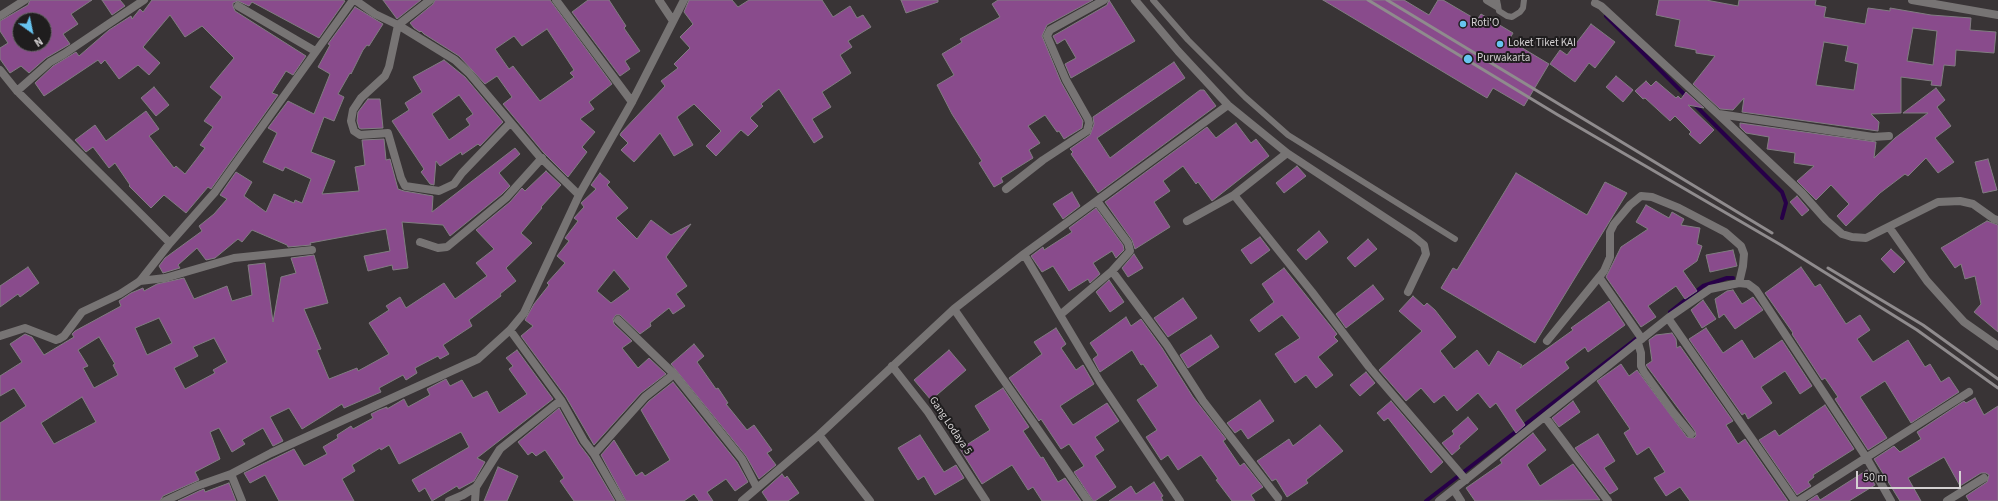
<!DOCTYPE html>
<style>
body{margin:0}
#map{position:relative;width:1998px;height:501px;overflow:hidden;background:#393436;font-family:"Source Sans 3",sans-serif}
canvas{display:block}
.north{position:absolute;left:12px;top:12px;width:40px;height:40px;box-sizing:border-box;background:#1f1d1e;border:1px solid #676566;border-radius:50%;rotate:147deg;font-size:11px;font-weight:700;line-height:16px;text-align:center;color:#d4d1d2}
.north::after{content:'';display:block;margin:auto;width:14px;height:18px;background:#67c4f0;clip-path:polygon(50% 0,100% 100%,50% 72%,0 100%)}
.scale{position:absolute;left:1856px;top:471px;width:105px;height:18px;box-sizing:border-box;border:2px solid #d4d1d2;border-top:0;padding-left:5px;font-size:12px;line-height:14px;white-space:nowrap;color:#d4d1d2;-webkit-text-stroke:3px #1f1d1e;paint-order:stroke}
</style>
<div id="map">
<canvas width="1998" height="501"></canvas>
<div class="north">N</div>
<div class="scale">50 m</div>
</div>
<script>
const ctx = document.querySelector('canvas').getContext('2d');
ctx.lineJoin = 'round';
const shape = rows => new Path2D(rows.map(r => 'M' + r).join(''));
function trace(path, color, width, dash) { ctx.strokeStyle = color; ctx.lineWidth = width; ctx.lineCap = dash ? 'butt' : 'round'; ctx.setLineDash(dash || []); ctx.stroke(path); }
function fill(path, color) { ctx.fillStyle = color; ctx.fill(path, 'evenodd'); }
function label(font, color, halo, rows, align = 'center') {
  ctx.font = font + ' "Source Sans 3",sans-serif'; ctx.lineWidth = 4; ctx.setLineDash([]); ctx.textBaseline = 'middle'; ctx.strokeStyle = halo; ctx.fillStyle = color; for (const [text, x, y, turn = 0] of rows) {
    ctx.save(); ctx.translate(x, y); ctx.rotate((+turn || 0) * Math.PI / 180); ctx.textAlign = isNaN(turn) ? turn : align; if (halo) ctx.strokeText(text, 0, 0); ctx.fillText(text, 0, 0); ctx.restore();
  }
}
const stream = shape([
 [1606,16,1687,97],
 [1694,104,1782,192,1786,203,1782,218],
 [1670,312,1703,286,1727,278,1733,278],
 [1426,501,1641,335]
]);
const building = shape([
 [30,0,92,0,71,14,78,24,63,34,70,44,46,58,29,73,21,66,10,73,0,59,0,48,8,43,0,31,0,21,28,5,30,0],
 [20,20,44,20,44,44,20,44,20,20],
 [102,0,120,0,125,6,112,15,102,0],
 [152,0,343,0,345,1,319,38,252,2,249,6,238,1,233,3,233,6,235,11,306,56,293,75,286,71,272,93,278,95,211,189,208,187,186,213,164,195,151,208,129,186,130,185,115,163,109,168,93,147,86,152,75,140,95,125,106,141,146,111,159,129,149,136,174,168,176,166,185,174,205,148,200,145,213,127,204,121,222,97,210,87,234,58,202,26,185,37,170,15,143,47,160,63,149,75,138,65,119,79,105,60,101,64,98,60,44,96,35,83,53,66,76,52,79,56,109,30,131,16,132,19,140,9,143,12,152,0],
 [383,0,421,0,397,19,383,0],
 [435,0,550,0,612,84,589,102,594,109,580,119,595,132,582,147,587,152,568,177,543,152,503,104,512,97,497,76,485,84,459,56,424,34,421,31,420,32,414,28,410,23,433,4,435,0],
 [547,29,574,70,570,73,574,77,540,101,513,66,509,69,495,49,514,36,522,46,547,29],
 [588,0,609,0,626,26,624,28,640,51,625,61,630,69,620,76,572,12,588,0],
 [689,0,732,0,738,7,749,0,822,0,833,17,850,6,857,18,863,15,871,27,848,41,852,47,840,55,851,73,822,92,831,107,812,119,823,137,814,143,779,89,761,104,763,106,750,118,758,126,748,136,741,130,716,156,706,146,721,131,694,104,677,117,693,145,674,156,660,133,634,162,621,150,628,143,620,135,621,133,665,86,661,81,678,68,674,64,690,48,680,37,693,24,684,12,689,0],
 [901,0,938,0,938,2,906,13,901,0],
 [998,0,1093,0,1047,25,1042,36,1061,82,1083,121,1082,128,1064,139,1059,131,1057,132,1045,115,1028,126,1040,143,1029,150,1033,158,1001,178,1003,182,994,187,979,163,982,161,952,114,937,85,954,75,942,54,962,42,960,39,1000,17,992,4,998,0],
 [1109,0,1135,41,1071,78,1065,64,1076,58,1065,39,1057,44,1053,36,1107,5,1109,0],
 [1323,0,1404,0,1429,15,1438,0,1443,0,1477,20,1481,14,1513,33,1509,40,1549,64,1524,106,1493,88,1487,98,1323,0],
 [1659,0,1706,0,1738,6,1739,0,1816,0,1815,5,1826,7,1824,17,1865,24,1868,8,1890,11,1890,8,1931,15,1971,18,1970,30,1996,32,1994,53,1956,50,1955,66,1944,65,1941,86,1931,85,1932,81,1901,77,1901,113,1871,114,1879,122,1878,131,1742,112,1744,98,1733,110,1720,109,1693,84,1715,56,1696,53,1696,50,1675,46,1680,20,1656,15,1659,0],
 [1913,28,1937,31,1933,65,1907,61,1913,28],
 [1824,42,1848,46,1845,61,1858,64,1854,90,1816,85,1824,42],
 [355,7,383,24,369,46,367,45,363,50,351,74,350,73,338,94,344,97,334,121,324,117,311,152,335,161,322,194,359,191,355,167,365,165,362,140,384,139,386,160,390,159,398,189,404,191,433,196,432,212,515,148,520,154,499,173,510,186,502,194,450,236,443,225,402,222,408,268,393,270,392,265,368,271,364,256,390,251,386,229,310,243,311,245,288,247,287,245,252,230,242,242,238,239,215,258,206,260,197,248,178,265,180,268,163,273,159,266,165,258,202,231,199,226,214,214,227,199,220,195,236,172,252,182,244,196,266,212,274,194,294,203,295,200,302,203,311,179,285,167,283,171,263,162,277,133,268,128,288,101,314,114,330,74,318,67,330,45,328,44,355,7],
 [1591,24,1615,42,1595,68,1589,63,1575,82,1550,64,1560,50,1567,55,1591,24],
 [444,60,465,77,503,122,480,146,478,144,462,155,461,152,440,166,436,161,434,185,430,184,421,172,424,169,392,121,409,110,405,103,422,92,413,77,444,60],
 [459,95,473,114,466,119,470,125,449,140,432,114,459,95],
 [1174,62,1185,78,1097,138,1110,158,1200,90,1204,90,1216,106,1098,193,1071,154,1073,152,1070,149,1090,135,1094,124,1093,117,1174,62],
 [1616,76,1633,90,1623,102,1606,87,1616,76],
 [1646,81,1651,86,1656,81,1676,98,1678,96,1681,99,1686,92,1704,108,1688,105,1714,130,1700,144,1689,134,1691,132,1675,116,1670,121,1645,98,1643,99,1635,91,1646,81],
 [154,87,169,105,156,116,141,98,154,87],
 [1936,88,1945,100,1937,107,1951,126,1935,138,1954,162,1938,173,1926,158,1908,176,1905,174,1880,193,1846,226,1837,216,1849,204,1831,185,1816,200,1797,181,1814,166,1794,163,1795,153,1767,149,1769,137,1746,133,1740,127,1740,123,1876,142,1874,158,1895,138,1928,113,1903,113,1936,88],
 [368,99,380,99,383,128,361,129,359,128,357,121,358,112,368,99],
 [1236,123,1251,143,1256,139,1269,156,1212,201,1198,182,1196,184,1183,166,1163,181,1170,191,1154,202,1170,227,1135,249,1132,240,1105,202,1207,127,1216,138,1236,123],
 [1988,159,1997,190,1983,193,1975,162,1988,159],
 [1297,166,1306,176,1284,193,1276,183,1297,166],
 [546,171,561,185,541,207,542,208,521,233,532,243,506,268,516,281,500,294,501,296,469,320,472,326,443,345,449,354,440,359,438,356,415,368,417,373,406,380,403,375,379,388,381,392,344,408,342,404,302,429,289,408,270,417,283,441,273,446,263,428,242,440,245,444,232,452,219,428,210,432,220,459,195,472,199,480,163,496,160,501,0,501,0,423,26,406,14,388,0,396,0,376,22,362,10,344,25,334,32,337,44,355,74,337,72,334,75,331,121,306,119,301,131,293,143,288,144,291,157,284,184,278,194,299,227,286,232,301,252,295,248,265,265,263,273,322,281,277,296,273,291,258,314,255,328,303,304,309,321,349,317,350,329,379,357,368,358,371,389,354,369,323,389,310,386,306,400,297,406,308,444,283,455,299,487,276,476,263,494,249,476,230,510,202,522,188,525,191,546,171],
 [159,318,172,343,147,355,135,328,159,318],
 [99,337,115,364,113,365,118,375,94,388,83,368,88,366,78,350,99,337],
 [214,338,227,362,213,370,215,373,185,389,174,368,198,356,193,347,214,338],
 [82,397,96,422,54,444,41,423,82,397],
 [600,173,610,182,607,185,628,208,616,218,637,239,651,220,671,235,691,224,666,257,687,286,676,294,685,306,673,314,669,308,650,323,651,326,640,334,620,315,616,315,613,319,614,324,632,341,622,348,638,368,649,358,666,374,641,393,594,445,566,397,521,336,533,326,525,320,534,304,549,285,547,283,565,263,557,256,569,241,565,238,578,221,574,218,584,207,581,203,596,189,591,185,600,173],
 [614,270,630,289,611,303,597,291,614,270],
 [1516,173,1587,215,1605,182,1627,193,1535,343,1441,288,1453,268,1457,270,1516,173],
 [1072,192,1080,206,1063,219,1053,204,1072,192],
 [1797,196,1809,210,1802,216,1790,202,1797,196],
 [1646,205,1669,218,1672,212,1684,219,1681,225,1700,228,1697,244,1702,246,1697,261,1683,271,1697,291,1685,299,1676,286,1648,306,1656,317,1641,327,1606,277,1621,247,1648,229,1636,222,1646,205],
 [1096,208,1123,245,1124,250,1116,258,1112,251,1093,263,1100,274,1090,283,1088,279,1069,291,1053,266,1042,272,1031,256,1043,247,1044,250,1072,232,1069,228,1096,208],
 [1987,221,1998,225,1998,332,1974,312,1981,304,1975,276,1965,279,1961,264,1955,268,1941,248,1987,221],
 [1319,231,1328,242,1306,260,1297,250,1319,231],
 [1260,237,1270,250,1251,264,1241,250,1260,237],
 [1368,239,1377,249,1355,267,1347,258,1368,239],
 [1891,249,1905,262,1894,273,1881,259,1891,249],
 [1733,250,1737,266,1710,272,1706,255,1733,250],
 [1134,254,1143,268,1128,277,1122,268,1134,254],
 [28,267,39,283,20,297,18,294,0,307,0,286,28,267],
 [1801,267,1815,287,1820,284,1846,324,1860,315,1870,330,1857,339,1873,362,1908,340,1925,367,1930,364,1941,382,1949,377,1959,392,1911,423,1885,381,1860,397,1887,438,1868,450,1835,399,1838,397,1825,378,1822,380,1792,334,1793,333,1765,293,1801,267],
 [1284,268,1337,334,1334,337,1338,341,1318,357,1333,375,1316,388,1306,375,1295,383,1275,354,1300,338,1282,315,1259,332,1250,320,1274,302,1262,284,1284,268],
 [1109,280,1124,302,1110,312,1096,292,1109,280],
 [1373,285,1384,299,1346,328,1336,314,1373,285],
 [1733,290,1742,304,1753,297,1763,310,1735,329,1724,314,1719,318,1715,299,1727,291,1733,290],
 [1413,296,1424,306,1427,303,1435,310,1456,337,1440,351,1454,369,1477,350,1489,366,1498,351,1522,365,1520,368,1573,330,1571,328,1609,301,1625,325,1588,352,1585,347,1565,362,1569,368,1515,410,1525,425,1516,433,1496,403,1490,408,1478,393,1457,411,1444,395,1434,403,1421,388,1406,401,1379,370,1422,331,1399,311,1413,296],
 [1183,298,1197,318,1168,337,1154,318,1183,298],
 [1703,300,1716,319,1702,328,1691,310,1703,300],
 [1126,317,1131,326,1141,319,1162,348,1193,397,1226,439,1223,441,1240,466,1244,463,1263,487,1251,495,1255,501,1232,501,1216,480,1218,479,1201,455,1178,470,1168,455,1161,460,1146,437,1157,430,1137,400,1158,386,1143,364,1141,365,1132,350,1100,372,1093,359,1098,355,1090,343,1126,317],
 [1056,328,1066,344,1061,348,1076,370,1083,365,1094,384,1060,406,1073,425,1107,403,1119,421,1095,437,1104,450,1095,456,1116,487,1095,501,1093,501,1074,472,1084,466,1069,444,1061,449,1041,419,1039,421,1009,378,1042,354,1034,342,1056,328],
 [1706,328,1723,353,1742,340,1754,359,1782,340,1812,386,1800,394,1785,371,1761,387,1772,403,1748,419,1745,413,1742,415,1689,339,1706,328],
 [1672,333,1676,339,1677,348,1680,346,1733,421,1726,425,1738,444,1745,439,1788,501,1690,501,1680,487,1666,496,1654,478,1665,472,1649,447,1637,455,1624,433,1630,429,1597,381,1621,364,1629,376,1637,370,1687,437,1694,438,1696,436,1695,431,1646,365,1652,361,1649,340,1656,335,1672,333],
 [1211,335,1219,347,1188,368,1180,355,1211,335],
 [694,344,704,356,697,362,716,389,718,388,728,403,726,404,747,430,754,425,772,450,767,453,776,465,759,479,746,456,671,364,694,344],
 [517,350,553,399,477,458,485,462,474,481,459,489,457,486,432,501,425,488,419,492,412,480,469,447,461,432,399,464,389,445,381,450,380,448,352,465,355,471,342,479,354,501,279,501,265,475,250,483,244,473,294,449,304,466,327,454,323,447,338,438,337,435,351,426,353,429,373,418,371,414,379,410,387,407,387,409,404,399,408,407,430,395,427,389,446,379,450,386,462,380,473,398,487,391,499,413,527,394,509,369,513,366,506,358,517,350],
 [949,350,966,370,931,400,914,380,949,350],
 [1366,372,1375,383,1360,396,1350,385,1366,372],
 [673,382,737,462,748,482,735,491,726,479,707,492,713,501,699,501,694,494,684,501,626,501,601,455,614,440,636,476,642,472,645,476,670,460,641,410,649,401,673,382],
 [1003,388,1029,427,1023,431,1041,458,1043,457,1058,482,1065,478,1081,501,1042,501,1033,487,1028,490,1012,465,982,484,960,449,990,430,975,406,1003,388],
 [1975,398,1984,415,1998,406,1998,501,1969,501,1966,496,1987,482,1989,475,1986,473,1981,473,1960,486,1944,457,1908,478,1921,501,1900,501,1874,459,1894,446,1900,452,1921,439,1917,432,1964,401,1966,403,1975,398],
 [1260,400,1274,421,1248,439,1241,429,1235,433,1227,423,1260,400],
 [1391,401,1443,462,1431,473,1388,418,1384,421,1377,413,1391,401],
 [1573,401,1580,412,1559,427,1552,418,1573,401],
 [1825,405,1854,449,1813,475,1814,477,1808,482,1811,486,1797,495,1759,440,1775,430,1779,436,1825,405],
 [559,408,579,444,589,457,615,501,574,501,560,481,564,478,545,450,536,456,532,452,528,455,518,442,559,408],
 [1468,417,1478,429,1459,446,1460,448,1452,455,1442,443,1454,434,1452,431,1468,417],
 [1320,425,1343,451,1306,480,1308,483,1287,497,1276,479,1272,481,1257,461,1289,439,1293,446,1320,425],
 [1533,433,1546,450,1527,465,1540,486,1573,464,1600,500,1475,501,1466,488,1502,463,1500,460,1533,433],
 [1598,434,1615,461,1604,468,1618,489,1610,494,1575,448,1598,434],
 [920,435,944,472,956,465,964,478,935,495,924,476,918,480,898,448,920,435],
 [498,467,518,476,507,501,484,501,498,467],
 [1867,470,1875,485,1849,501,1808,501,1817,495,1820,500,1867,470],
 [782,474,785,478,787,476,799,493,788,501,768,501,762,492,782,474],
 [1154,482,1163,496,1161,497,1163,501,1109,501,1131,486,1136,494,1154,482],
 [229,483,236,501,178,501,199,491,204,489,205,492,229,483]
]);
const service = shape([
 [1153,0,1188,40,1245,97,1288,135,1455,239],
 [1497,0,1499,11,1507,16,1512,17,1520,12,1523,8,1524,0]
]);
const minor = shape([
 [355,0,375,14,398,25,455,60,469,73,539,156,579,195],
 [430,0,398,25,389,67,385,76,361,98,353,110,351,121,354,131,360,135,388,133,401,178,405,186,439,191,454,184,462,173,510,123],
 [556,0,632,102],
 [659,0,673,21],
 [1135,0,1178,51,1228,105,1287,153,1413,236,1424,245,1426,254,1408,292],
 [1487,0,1497,6],
 [1595,3,1601,6,1718,114,1802,193,1826,220,1842,234,1852,237,1866,238,1938,202,1960,201,1973,204,1994,219,1998,220],
 [238,6,315,51],
 [0,16,25,0],
 [0,70,17,91,170,243],
 [17,91,50,62,64,54,144,0],
 [1719,114,1873,137,1889,136],
 [1287,153,1234,195,1312,292,1369,367,1466,480],
 [1006,189,1043,160,1087,131,1089,123,1088,119,1066,80,1047,36,1050,30,1104,0],
 [1097,201,1128,243,1130,251,1112,271,1060,315,1100,382,1180,501],
 [1187,221,1234,195],
 [1889,227,1927,281,1953,310,1964,322,1998,346],
 [420,242,438,248,447,247,506,198,542,158],
 [1024,254,1060,315],
 [1112,271,1167,345,1203,401,1278,498],
 [1599,277,1642,339],
 [140,281,165,278,234,258,312,250],
 [954,309,1088,501],
 [1668,318,1795,501],
 [618,320,674,374],
 [510,330,561,400,584,441,594,454,621,501],
 [0,336,25,328,56,340,59,339,64,336,82,312,120,294,140,281,170,243,215,192,353,0],
 [1547,341,1604,271,1610,257,1610,232,1614,224,1630,205,1641,196,1652,197,1679,208,1725,232,1741,246,1744,254,1743,266,1739,283],
 [1638,343,1641,353,1641,366,1644,372,1673,412,1691,434],
 [892,366,928,412,986,501],
 [1545,417,1608,501],
 [819,435,870,501],
 [594,454,645,397,674,374,742,459,757,488],
 [231,474,242,501],
 [1454,490,1461,501],
 [165,501,197,486,231,474,271,453,478,359,510,330,524,313,579,195,632,102,684,0],
 [449,501,463,495,476,487],
 [475,501,476,487,500,449,561,400],
 [742,501,819,435,954,309,1024,254,1228,105],
 [1439,501,1668,318,1710,289,1739,283,1748,284,1756,290,1866,457,1891,501],
 [1798,501,1969,392],
 [1947,501,1984,478]
]);
const tertiary = shape([
 [1912,0,1998,15]
]);
const rail = shape([
 [1368,0,1558,115,1781,245,1917,330,1998,388],
 [1387,0,1772,233],
 [1828,268,1923,325,1998,379]
]);
const markers = [
 [1463,24,4,"#67c4f0"],
 [1500,44,4,"#67c4f0"],
 [1468,59,5,"#67c4f0"]
];
const poiNames = [
 ["Roti'O",1471,24],
 ["Loket Tiket KAI",1508,44],
 ["Purwakarta",1477,59]
];
const streetNames = [
 ["Gang Lodaya 5",950,426,56]
];
trace(stream, '#270048', 4);
fill(building, '#894b8c');
trace(building, '#817d81', 1);
trace(service, '#777474', 6);
trace(minor, '#777474', 8);
trace(tertiary, '#777474', 8);
trace(rail, '#8f8b8d', 3);
for (const [x, y, r, color] of markers) { const dot = new Path2D(); dot.arc(x, y, r, 0, 2 * Math.PI); ctx.fillStyle = color; ctx.fill(dot); trace(dot, '#1f1d1e', 1.5); }
label('11px', '#d4d1d2', '#1f1d1e', poiNames, 'left');
label('11px', '#d4d1d2', '#1f1d1e', streetNames);
</script>
